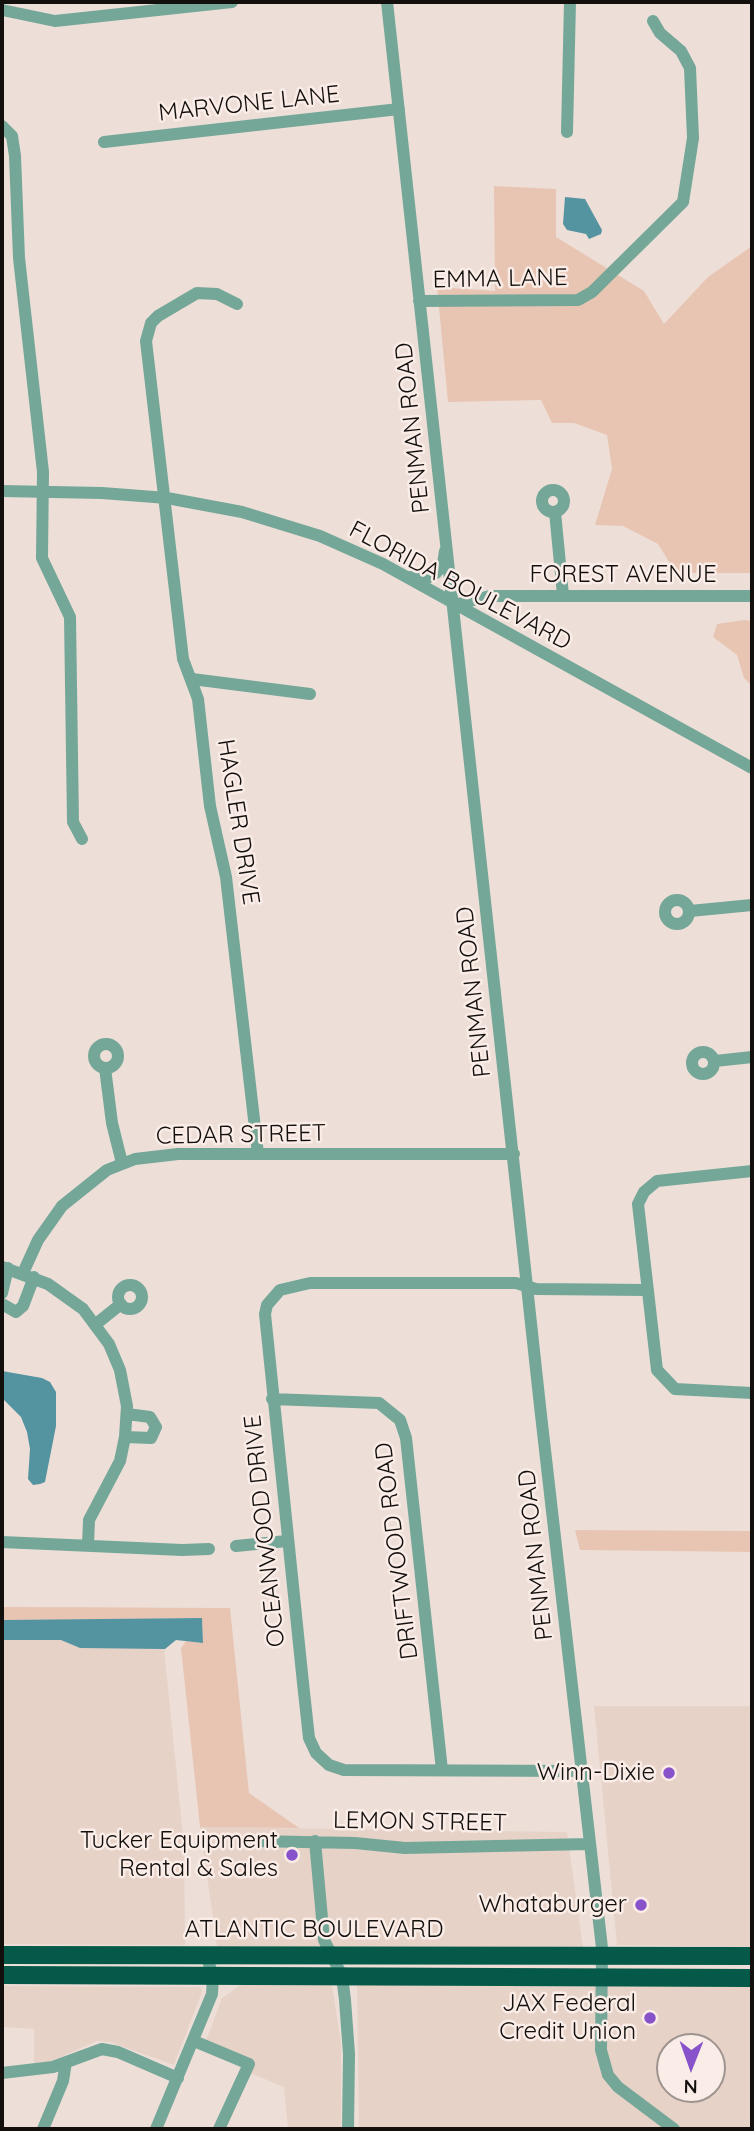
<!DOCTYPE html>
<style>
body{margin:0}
#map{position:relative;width:754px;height:2131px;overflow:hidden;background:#eddfd8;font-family:Quicksand,sans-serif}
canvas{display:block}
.frame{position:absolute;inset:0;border:4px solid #130f0d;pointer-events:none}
.north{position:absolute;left:656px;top:2033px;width:70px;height:70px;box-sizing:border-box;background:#faece6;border:2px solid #9e948f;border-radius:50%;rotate:181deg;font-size:19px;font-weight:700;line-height:28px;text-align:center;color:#130f0d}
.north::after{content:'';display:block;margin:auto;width:24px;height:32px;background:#8852ca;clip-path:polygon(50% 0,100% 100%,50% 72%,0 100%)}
</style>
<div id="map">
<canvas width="754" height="2131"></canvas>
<div class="frame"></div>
<div class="north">N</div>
</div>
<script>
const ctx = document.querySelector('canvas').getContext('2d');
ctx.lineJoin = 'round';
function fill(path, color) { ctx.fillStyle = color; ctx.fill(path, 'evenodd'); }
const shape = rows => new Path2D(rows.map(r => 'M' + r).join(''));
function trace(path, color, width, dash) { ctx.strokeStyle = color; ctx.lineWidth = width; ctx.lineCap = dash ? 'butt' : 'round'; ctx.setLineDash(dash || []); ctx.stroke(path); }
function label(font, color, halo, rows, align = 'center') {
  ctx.font = font + ' Quicksand,sans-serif'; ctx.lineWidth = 5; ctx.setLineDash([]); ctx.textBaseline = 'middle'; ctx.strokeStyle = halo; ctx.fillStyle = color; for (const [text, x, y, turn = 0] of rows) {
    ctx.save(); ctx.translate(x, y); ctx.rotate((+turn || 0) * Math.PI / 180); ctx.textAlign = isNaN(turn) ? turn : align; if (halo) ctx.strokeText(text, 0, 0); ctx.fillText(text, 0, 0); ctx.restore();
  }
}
const built = shape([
 [2,1607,160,1608,184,1845,185,1945,2,1944],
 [594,1706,752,1706,752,1947,617,1945],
 [200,1827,567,1832,583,1947,217,1946],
 [242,1984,332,1985,341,2043,341,2129,288,2129,284,2087,250,2073,255,2061,206,2041,222,1998],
 [357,1985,752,1986,752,2129,359,2129],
 [670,2047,712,2047,712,2089,670,2089],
 [2,1986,201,1987,202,1992,174,2065,110,2042,97,2041,52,2061,34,2065,34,2029,2,2027]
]);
const green = shape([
 [494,186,556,189,556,237,644,291,664,324,708,277,752,246,752,573,676,573,658,544,623,526,595,525,612,469,607,435,574,423,552,423,541,400,448,402,437,287,495,291],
 [744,620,752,621,752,686,744,678,737,655,713,637,717,624],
 [575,1530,752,1531,752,1552,580,1550],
 [2,1607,230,1608,249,1793,299,1828,200,1827,181,1648,186,1641,203,1643,202,1618,2,1620]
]);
const water = shape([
 [565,197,585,199,602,230,601,234,589,239,586,234,567,230,563,224],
 [2,1371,42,1378,50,1382,56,1392,56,1426,45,1482,40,1484,33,1485,28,1479,30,1449,27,1432,21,1417,2,1398],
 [202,1618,203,1643,176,1640,165,1649,80,1648,61,1640,2,1640,2,1620]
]);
const minor = shape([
 [387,2,541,1415,602,1948,601,2050,608,2075,618,2087,674,2129],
 [2,10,55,21,232,2],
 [2,126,12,136,15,156,19,258,43,472,42,558,70,617,73,822,82,839],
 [567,132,570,2],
 [104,142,399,109],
 [419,301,578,300,592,292,683,202,693,138,690,68,681,51,660,33,653,21],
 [237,304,217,294,197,293,158,316,151,323,146,341,183,659,198,699,210,806,226,877,258,1154],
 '542 501a11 11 0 1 1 22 0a11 11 0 1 1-22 0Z',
 [2,491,102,493,167,498,242,512,320,536,383,564,752,768],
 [555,512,563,595],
 [410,577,427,578,436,573,443,564,445,551],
 [454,605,490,596,752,596],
 [192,679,310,694],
 '665 912a12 12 0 1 1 24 0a12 12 0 1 1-24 0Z',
 [690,911,752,905],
 '94 1056a12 12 0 1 1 24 0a12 12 0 1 1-24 0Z',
 '692 1063a11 11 0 1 1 22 0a11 11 0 1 1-22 0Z',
 [715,1061,752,1057],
 [105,1068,112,1123,122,1163],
 [752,1171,657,1181,644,1192,638,1204,657,1370,675,1389,752,1393],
 [2,1267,48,1284,83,1309,109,1344,120,1370,127,1406,125,1437,120,1461,89,1520,88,1545],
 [23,1273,38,1240,62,1206,107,1170,135,1159,178,1154,514,1154],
 '118 1297a12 12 0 1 1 24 0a12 12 0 1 1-24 0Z',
 [2,1293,8,1268],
 [2,1304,16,1312,23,1306,34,1277],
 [96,1324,121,1304],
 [272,1399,379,1403,400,1420,406,1438,442,1770],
 [125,1437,151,1438,156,1427,150,1417,127,1414],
 [2,1542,182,1550,209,1549],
 [236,1546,287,1541],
 [581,1771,344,1770,329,1765,316,1753,309,1738,303,1683,265,1314,267,1305,280,1290,310,1283,516,1283,536,1289,647,1290],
 [251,1841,355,1843,405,1848,589,1844],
 [315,1841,324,1940,342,1976,345,2000,349,2054,348,2129],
 [194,2041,249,2064,219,2129],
 [2,2073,53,2067,102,2049,118,2052,178,2078],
 [43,2129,63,2081,66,2062],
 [156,2129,212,1994,213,1976,206,1955]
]);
const highway = shape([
 [2,1955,752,1956],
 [2,1975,752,1978]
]);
const markers = [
 [669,1773,7,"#8852ca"],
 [292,1855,7,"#8852ca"],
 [641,1905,7,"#8852ca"],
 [650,2018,7,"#8852ca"]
];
const streetNames = [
 ["MARVONE LANE",249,104,-6],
 ["EMMA LANE",500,279,-1],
 ["PENMAN ROAD",413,428,-96],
 ["FOREST AVENUE",623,575],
 ["FLORIDA BOULEVARD",460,586,28],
 ["HAGLER DRIVE",238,822,81],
 ["PENMAN ROAD",474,992,-96],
 ["CEDAR STREET",241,1135,-1],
 ["OCEANWOOD DRIVE",265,1531,-96],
 ["DRIFTWOOD ROAD",397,1551,-97],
 ["PENMAN ROAD",536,1555,-96],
 ["LEMON STREET",420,1822,1],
 ["ATLANTIC BOULEVARD",314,1930]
];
const poiNames = [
 ["Winn-Dixie",655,1773],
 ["Tucker Equipment",278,1841],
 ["Rental & Sales",278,1869],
 ["Whataburger",627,1905],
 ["JAX Federal",636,2004],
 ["Credit Union",636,2032]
];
fill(built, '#e7d2c8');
fill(green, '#e8c5b3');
fill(water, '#5493a0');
trace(minor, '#75a799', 12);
trace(highway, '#055949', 18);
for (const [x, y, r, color] of markers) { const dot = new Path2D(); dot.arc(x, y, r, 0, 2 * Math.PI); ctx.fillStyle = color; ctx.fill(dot); trace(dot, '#faece6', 2.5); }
label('24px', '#130f0d', '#faece6', streetNames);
label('24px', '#130f0d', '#faece6', poiNames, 'right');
</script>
